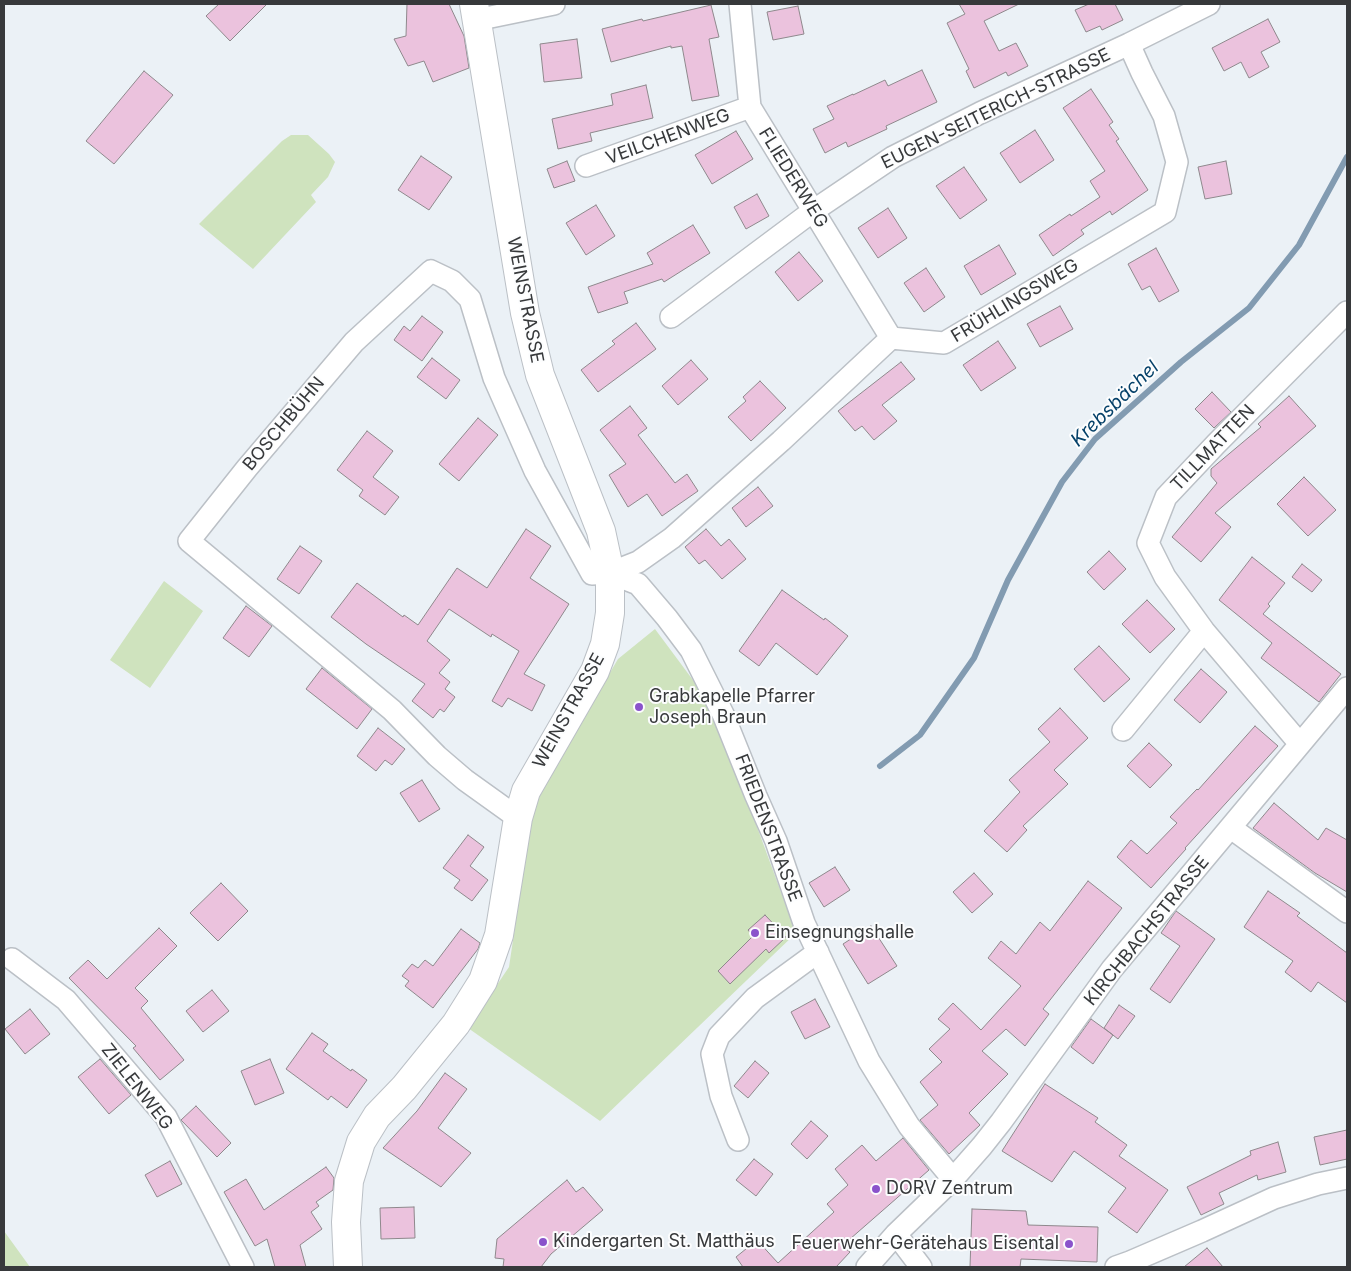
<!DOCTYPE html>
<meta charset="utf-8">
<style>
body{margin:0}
#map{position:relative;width:1351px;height:1271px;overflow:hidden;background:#ebf1f6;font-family:Inter,sans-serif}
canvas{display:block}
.frame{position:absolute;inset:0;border:5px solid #37393b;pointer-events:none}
</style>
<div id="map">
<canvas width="1351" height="1271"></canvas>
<div class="frame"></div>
</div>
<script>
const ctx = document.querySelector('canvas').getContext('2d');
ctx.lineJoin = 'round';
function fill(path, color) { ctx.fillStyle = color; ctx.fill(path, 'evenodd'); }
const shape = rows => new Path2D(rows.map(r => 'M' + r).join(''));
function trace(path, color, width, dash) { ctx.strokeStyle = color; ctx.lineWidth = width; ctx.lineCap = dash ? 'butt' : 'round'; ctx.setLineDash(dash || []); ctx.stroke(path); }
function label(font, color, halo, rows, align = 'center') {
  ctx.font = font + ' Inter,sans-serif'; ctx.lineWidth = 4; ctx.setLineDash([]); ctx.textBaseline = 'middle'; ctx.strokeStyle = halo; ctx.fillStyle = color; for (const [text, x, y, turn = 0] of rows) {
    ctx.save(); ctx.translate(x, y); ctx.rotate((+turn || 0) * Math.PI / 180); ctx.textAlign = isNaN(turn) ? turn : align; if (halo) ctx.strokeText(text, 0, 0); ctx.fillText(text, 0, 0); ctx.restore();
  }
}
const green = shape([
 [291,135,308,135,329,154,335,162,328,177,311,195,316,202,253,269,199,224,282,141],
 [164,581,203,611,150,688,110,660],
 [655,629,713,707,796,933,600,1121,468,1028,509,967,532,813,547,780,618,659],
 [4,1231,30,1267,4,1267]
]);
const stream = shape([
 [880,766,920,735,974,658,1008,580,1062,482,1095,439,1181,362,1249,308,1299,245,1347,157]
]);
const building = shape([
 [219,4,267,4,230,41,206,16,219,4],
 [407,4,449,4,464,36,469,68,433,82,424,61,408,66,394,39,406,36,407,4],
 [959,4,1019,4,984,21,999,51,1016,43,1028,66,1008,76,1006,72,974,88,966,71,969,69,947,23,965,14,959,4],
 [1089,4,1115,4,1123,20,1102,30,1100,26,1086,32,1075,10,1089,4],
 [711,5,719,37,709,39,719,96,692,101,682,46,671,48,671,46,611,62,602,29,642,19,643,21,711,5],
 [798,6,804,34,773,40,767,12,798,6],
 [1268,19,1280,42,1261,52,1269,67,1249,78,1241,62,1224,71,1212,48,1268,19],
 [577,39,582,78,544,82,540,44,577,39],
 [922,70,937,102,886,126,887,129,848,147,846,142,825,153,813,129,834,119,827,106,853,94,853,95,885,80,888,86,922,70],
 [144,71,173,95,114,164,86,141,144,71],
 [646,85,653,118,590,133,592,141,558,149,552,119,613,105,611,94,646,85],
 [1091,89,1113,122,1109,125,1119,139,1116,141,1148,190,1112,215,1110,211,1081,230,1084,234,1053,256,1039,235,1070,214,1071,216,1100,197,1090,181,1105,171,1063,108,1091,89],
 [1035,130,1054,160,1020,183,1000,153,1035,130],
 [736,131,753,159,712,184,695,155,736,131],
 [421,156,452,177,429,210,398,190,421,156],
 [567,161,575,181,554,188,547,169,567,161],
 [1226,161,1232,194,1205,199,1198,167,1226,161],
 [964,167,987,200,960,219,936,186,964,167],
 [757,194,769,216,746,229,734,207,757,194],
 [596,205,615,236,586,255,566,223,596,205],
 [888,208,907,238,878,258,858,228,888,208],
 [693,225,710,253,664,282,662,279,624,292,628,303,598,313,588,287,653,264,647,253,693,225],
 [999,245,1016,274,981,295,964,266,999,245],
 [1156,248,1179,291,1159,302,1150,286,1142,290,1128,264,1156,248],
 [799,252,823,281,798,301,775,272,799,252],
 [926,268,945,297,924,312,904,283,926,268],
 [1060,306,1073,329,1040,347,1027,324,1060,306],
 [422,316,443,332,422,361,394,340,404,326,410,331,422,316],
 [636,323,656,349,598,392,581,370,615,344,612,341,636,323],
 [998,341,1016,368,981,391,963,365,998,341],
 [432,358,460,380,446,399,417,377,432,358],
 [691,360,708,379,678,405,662,386,691,360],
 [901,362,915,379,882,405,897,421,874,440,862,426,855,431,838,411,901,362],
 [760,381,786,408,751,441,728,417,746,401,743,397,760,381],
 [1212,392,1231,412,1214,428,1195,409,1212,392],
 [1289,396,1316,426,1215,513,1231,527,1201,562,1172,537,1217,483,1211,476,1211,469,1261,427,1258,424,1289,396],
 [630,406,647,428,638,435,675,483,687,474,698,491,662,516,647,494,628,507,609,475,626,464,600,430,630,406],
 [478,418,498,435,459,481,439,464,478,418],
 [367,431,393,451,373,477,399,497,385,515,359,496,363,490,337,470,367,431],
 [1304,477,1336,510,1308,536,1277,504,1304,477],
 [758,487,773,506,746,527,732,508,758,487],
 [526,529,551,546,530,578,569,604,524,674,545,685,532,711,508,698,502,707,492,701,519,651,492,634,491,637,449,609,427,641,450,660,439,673,450,682,445,689,455,697,444,712,440,709,433,718,412,701,425,684,366,644,331,617,357,583,403,617,404,615,418,625,457,568,487,588,526,529],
 [706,529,721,546,729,539,746,559,722,579,705,560,699,564,685,547,706,529],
 [300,546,322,561,299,594,277,579,300,546],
 [1109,551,1126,569,1104,590,1087,572,1109,551],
 [1252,557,1285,583,1268,604,1270,606,1263,614,1341,674,1319,702,1261,658,1272,643,1219,600,1252,557],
 [1302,564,1322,580,1312,592,1292,577,1302,564],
 [782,590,824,620,825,618,848,636,817,675,776,643,759,666,739,651,782,590],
 [1147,600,1175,629,1150,653,1122,624,1147,600],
 [246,606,272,626,249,657,223,638,246,606],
 [1099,646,1130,679,1104,702,1074,669,1099,646],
 [322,668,372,709,357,729,306,689,322,668],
 [1201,669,1227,692,1200,723,1174,700,1201,669],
 [1060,708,1088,738,1054,770,1068,784,1023,826,1027,830,1007,852,984,831,1020,792,1009,780,1050,742,1038,729,1060,708],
 [1255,726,1278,746,1185,848,1186,849,1151,888,1117,857,1131,840,1147,854,1177,823,1170,817,1197,789,1198,790,1255,726],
 [378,728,405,749,392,765,385,760,376,771,357,756,378,728],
 [1149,743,1172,765,1150,788,1127,766,1149,743],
 [422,780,440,809,419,822,400,793,422,780],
 [1274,803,1318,840,1326,828,1347,840,1347,892,1315,873,1253,828,1274,803],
 [468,835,484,847,470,866,488,880,472,901,454,888,460,880,443,868,468,835],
 [835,867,850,890,824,907,809,883,835,867],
 [974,873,993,894,972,913,953,892,974,873],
 [1088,881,1122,908,1043,1009,1049,1014,1025,1046,1006,1029,982,1051,1008,1074,969,1113,980,1125,949,1154,920,1120,938,1105,920,1082,942,1062,929,1049,950,1029,938,1019,953,1003,981,1030,1021,986,988,958,1001,941,1016,954,1040,922,1050,931,1088,881],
 [221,883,248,911,218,941,190,913,221,883],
 [1268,891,1300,913,1297,916,1347,953,1347,1003,1318,982,1311,992,1285,972,1293,961,1244,927,1268,891],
 [1176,911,1215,939,1170,1003,1150,989,1180,946,1161,933,1176,911],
 [765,915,786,937,769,953,766,949,730,984,718,971,753,936,748,930,765,915],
 [871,926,897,966,868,984,843,944,871,926],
 [159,928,177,946,135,988,148,1001,141,1008,184,1060,160,1080,133,1048,136,1046,69,978,88,960,107,979,159,928],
 [461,929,480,943,478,949,433,1008,405,986,409,981,402,976,412,964,418,968,425,960,433,966,461,929],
 [212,990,229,1011,203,1032,186,1011,212,990],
 [815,999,830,1027,805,1039,791,1012,815,999],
 [1119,1005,1135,1016,1118,1039,1104,1028,1119,1005],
 [30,1009,50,1034,25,1054,5,1029,30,1009],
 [1091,1019,1113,1035,1093,1064,1071,1047,1091,1019],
 [312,1033,328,1044,323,1051,351,1071,352,1069,367,1080,347,1108,331,1096,328,1100,286,1069,312,1033],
 [100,1059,131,1095,109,1114,78,1077,100,1059],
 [270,1059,284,1093,255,1105,241,1071,270,1059],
 [755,1061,769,1073,748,1098,734,1086,755,1061],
 [445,1073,467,1089,438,1128,471,1153,441,1187,383,1148,417,1111,445,1073],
 [1045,1084,1098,1118,1095,1122,1127,1145,1119,1156,1168,1190,1137,1233,1108,1212,1126,1188,1074,1151,1052,1182,1002,1151,1045,1084],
 [196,1106,231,1143,217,1157,181,1120,196,1106],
 [811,1121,828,1136,807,1159,791,1144,811,1121],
 [1347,1130,1347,1159,1320,1165,1314,1137,1347,1130],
 [903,1138,929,1170,842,1246,850,1252,836,1267,743,1267,736,1257,757,1240,778,1263,834,1212,827,1204,848,1185,835,1169,862,1145,876,1161,903,1138],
 [1278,1142,1286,1172,1258,1180,1257,1175,1219,1193,1224,1204,1201,1215,1187,1187,1251,1155,1250,1151,1278,1142],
 [754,1159,773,1174,756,1196,736,1180,754,1159],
 [170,1161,182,1184,157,1197,145,1175,170,1161],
 [326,1167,334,1178,333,1190,316,1202,319,1206,311,1212,322,1229,300,1245,306,1267,275,1267,267,1239,255,1246,224,1192,246,1179,264,1210,326,1167],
 [567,1180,576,1192,583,1187,603,1210,551,1254,541,1267,503,1267,504,1259,495,1258,497,1239,567,1180],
 [414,1207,415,1238,381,1239,380,1208,414,1207],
 [972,1209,1026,1211,1028,1225,1098,1227,1097,1262,1021,1259,1020,1267,970,1267,972,1209],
 [1207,1248,1223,1267,1184,1267,1207,1248]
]);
const minor = shape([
 [740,4,750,107,891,338],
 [476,20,554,4],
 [586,166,750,107],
 [671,317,813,211,893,157,980,113,1129,44,1209,4],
 [610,573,638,584,667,618,691,650,723,714,756,796,776,841,804,923,869,1061,909,1126,953,1179],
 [1123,730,1204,631],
 [1300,744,1204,631,1165,577,1148,543,1166,497,1216,444,1347,312],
 [518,818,465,780,437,756,392,710,189,541,247,468,354,342,431,271,452,281,470,299,494,378,535,471,592,574,610,573,638,562,672,538,781,441,891,338,944,343,1165,212,1177,162,1164,116,1142,73,1129,44],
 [1231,828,1347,912],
 [12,959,66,1000,166,1117,243,1267],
 [738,1140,721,1096,712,1054,719,1036,755,998,818,952],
 [896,1234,921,1267],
 [867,1267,896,1234,953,1179,982,1146,1001,1122,1112,969,1347,688],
 [1116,1267,1130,1262,1202,1231,1274,1198,1318,1184,1347,1178]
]);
const secondary = shape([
 [348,1267,346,1222,349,1181,361,1142,377,1116,404,1088,456,1024,483,981,499,935,518,818,526,791,595,671,605,644,610,613,610,573,601,531,540,375,525,313,474,4]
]);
const markers = [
 [639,707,5,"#8a53cb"],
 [755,933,5,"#8a53cb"],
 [876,1189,5,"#8a53cb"],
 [543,1242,5,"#8a53cb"],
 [1069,1244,5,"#8a53cb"]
];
const streetNames = [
 ["EUGEN-SEITERICH-STRASSE",996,109,-26],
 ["VEILCHENWEG",668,137,-20],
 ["FLIEDERWEG",793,178,58],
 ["WEINSTRASSE",525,300,79],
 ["FRÜHLINGSWEG",1015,301,-31],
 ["BOSCHBÜHN",284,424,-50],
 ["TILLMATTEN",1213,448,-46],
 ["WEINSTRASSE",569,711,-61],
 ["FRIEDENSTRASSE",768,828,69],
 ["KIRCHBACHSTRASSE",1147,931,-51],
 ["ZIELENWEG",137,1087,52]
];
const poiNames = [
 ["Grabkapelle Pfarrer",649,697],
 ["Joseph Braun",649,718],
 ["Einsegnungshalle",765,933],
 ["DORV Zentrum",886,1189],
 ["Kindergarten St. Matthäus",553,1242],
 ["Feuerwehr-Gerätehaus Eisental",1059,1244,"right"]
];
const waterNames = [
 ["Krebsbächel",1115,404,-44]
];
fill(green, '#cfe3be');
trace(stream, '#829bb1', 6);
fill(building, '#ebc2dd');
trace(building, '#8e888c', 1);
trace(minor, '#bbc0c6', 24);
trace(secondary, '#bbc0c6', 30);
trace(minor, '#fff', 21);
trace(secondary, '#fff', 28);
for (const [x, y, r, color] of markers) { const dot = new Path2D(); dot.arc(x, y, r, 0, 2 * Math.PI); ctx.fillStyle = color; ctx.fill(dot); trace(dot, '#fcfdfe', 2); }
label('18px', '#37393b', '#fcfdfe', streetNames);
label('18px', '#37393b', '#fcfdfe', poiNames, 'left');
label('italic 19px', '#054169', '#fcfdfe', waterNames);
</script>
